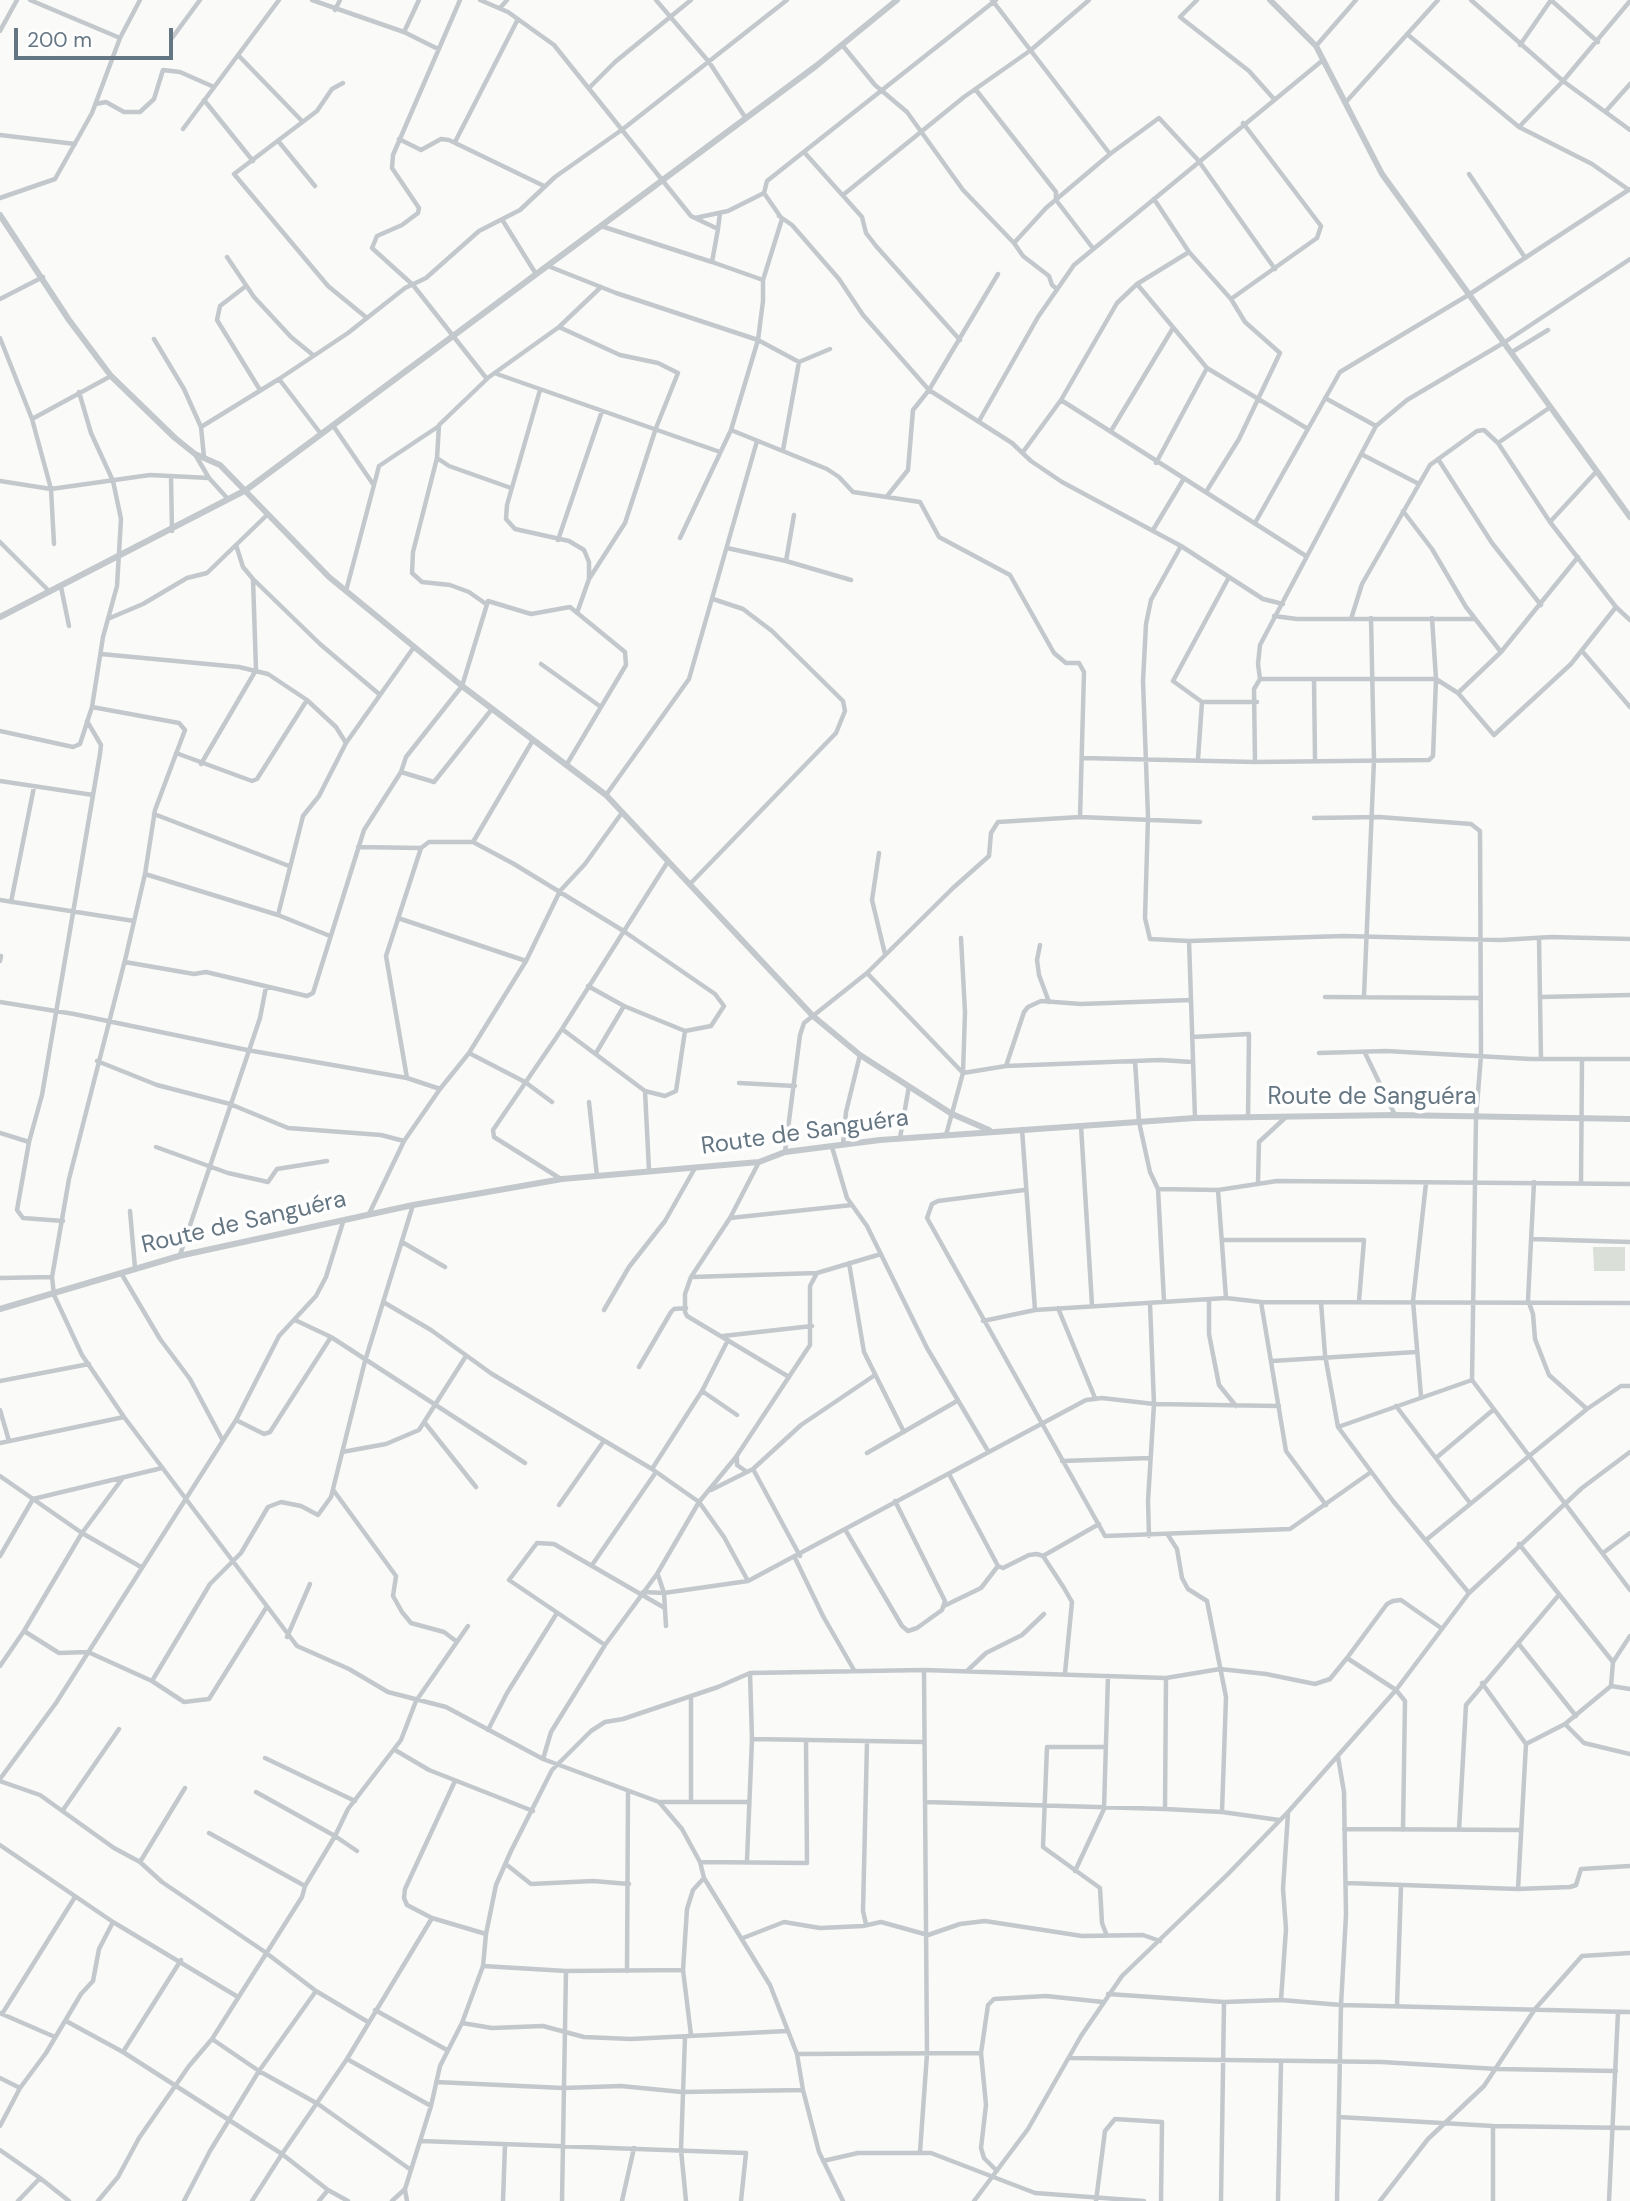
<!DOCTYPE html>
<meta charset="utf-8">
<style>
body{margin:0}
#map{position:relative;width:1630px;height:2201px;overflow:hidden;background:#fafaf8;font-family:"DM Sans",sans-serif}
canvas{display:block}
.scale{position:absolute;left:14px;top:28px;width:159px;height:32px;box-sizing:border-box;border:4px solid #657683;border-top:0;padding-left:9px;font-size:21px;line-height:24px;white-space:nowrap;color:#657683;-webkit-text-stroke:5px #fff;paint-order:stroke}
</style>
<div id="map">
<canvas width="1630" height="2201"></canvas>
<div class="scale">200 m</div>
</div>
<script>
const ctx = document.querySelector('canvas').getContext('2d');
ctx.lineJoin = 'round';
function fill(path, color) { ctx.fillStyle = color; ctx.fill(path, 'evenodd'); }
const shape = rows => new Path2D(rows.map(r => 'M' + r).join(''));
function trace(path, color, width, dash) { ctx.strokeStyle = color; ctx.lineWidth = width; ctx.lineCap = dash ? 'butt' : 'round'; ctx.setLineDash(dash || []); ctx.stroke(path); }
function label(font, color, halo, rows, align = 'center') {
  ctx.font = font + ' "DM Sans",sans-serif'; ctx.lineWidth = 7; ctx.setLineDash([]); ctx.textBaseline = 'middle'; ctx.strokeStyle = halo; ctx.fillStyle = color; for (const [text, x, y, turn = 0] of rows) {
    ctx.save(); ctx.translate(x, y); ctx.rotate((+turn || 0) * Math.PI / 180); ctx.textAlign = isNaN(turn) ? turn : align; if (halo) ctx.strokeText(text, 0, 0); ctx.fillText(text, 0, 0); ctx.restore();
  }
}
const green = shape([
 [1593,1247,1625,1247,1625,1271,1594,1271]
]);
const minor = shape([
 [30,0,120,38],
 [312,0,404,32,438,49],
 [460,0,393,155,392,168,419,208,418,213,402,225,377,236,372,248,413,285,487,379],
 [480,0,508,12,554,45,691,216,695,218,728,211,764,193,782,219,763,280],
 [656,0,709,62,745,117],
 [992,0,1110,154],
 [1197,0,1180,17,1249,71,1274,99],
 [1471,0,1563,81,1630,130],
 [500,8,507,0],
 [335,10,340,0],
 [0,31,17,0],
 [404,32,419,0],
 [1407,34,1519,127,1592,164,1629,190],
 [172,38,200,0],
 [1520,45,1551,0,1598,42],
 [843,46,875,85,907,112,963,190,1014,243],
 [1316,46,1356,0],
 [238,55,301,120],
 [343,83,332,89,317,111,234,174,328,286,367,318],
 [589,88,615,62,691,0],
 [976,90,1056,192,1056,200,1092,247],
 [204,100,253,161],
 [1345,103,1438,0],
 [96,104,106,102,124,112,140,112,154,99,163,70,180,72,214,87],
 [1606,111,1630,84],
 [1519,127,1563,81,1630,1],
 [183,129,279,0],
 [0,135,75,144],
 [399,139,421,150,441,139,449,140,544,186],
 [279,142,315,186],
 [455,142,518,19],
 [804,152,862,217,866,233,876,246,960,340],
 [1469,174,1524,256],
 [764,193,767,181,996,0],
 [843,195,964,97,1031,50,1089,0],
 [0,198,55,179,92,113,120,38,140,0],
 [1154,199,1189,252,1231,299,1245,322,1280,353,1239,439,1206,492],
 [779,216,792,225,839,279,863,315,929,390,1012,443,1031,461,1062,482,1181,546,1263,599,1283,604],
 [503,221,536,274],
 [601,226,712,262],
 [718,229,720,213],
 [227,257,254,297,291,337,313,355],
 [548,266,616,293,758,340,799,362,830,349],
 [1137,284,1207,368,1308,429],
 [246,286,220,306,217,320,260,390],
 [1057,289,1052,285,1049,276,1023,256,1014,243,1046,208,1110,154,1159,118,1198,160,1275,269],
 [0,299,43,277],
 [1231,299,1317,238,1321,226,1243,123],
 [559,327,620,355,658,363,678,373,656,428,625,523,589,579],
 [0,338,32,419,51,489,54,544],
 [154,339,184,389,201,427,204,457],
 [1512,352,1548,330],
 [497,374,720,452],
 [540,390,507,505,506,519,515,529,569,541,584,550,589,562,589,579,577,613],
 [1325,398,1376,426],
 [1061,400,1306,556],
 [32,419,111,376],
 [979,421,1038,317,1074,265,1323,60],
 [201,427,279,379],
 [334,427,373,484],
 [731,430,827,469,839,477,853,492,920,502,939,537,1010,575,1054,653,1066,663,1079,663,1084,672,1080,817],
 [1111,431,1173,328],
 [321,434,279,379,348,333,405,288,426,278,479,231,520,210,555,177,623,129,787,0],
 [1498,443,1550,522,1616,607,1630,620],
 [783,450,799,362],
 [1023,452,1061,400,1117,303,1137,284,1189,252],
 [1363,455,1417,483],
 [196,456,209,478,228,499],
 [437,458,449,466,511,488],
 [1438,459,1492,543,1541,605],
 [1156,463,1207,368],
 [171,476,172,531],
 [0,481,51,489,150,475,209,478],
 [888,495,908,470,913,410,929,390,998,274],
 [1403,511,1432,549,1466,607,1501,652],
 [794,515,786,561,851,580],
 [1550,522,1595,473],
 [1255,523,1340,372,1470,294,1630,189],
 [1153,530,1183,480],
 [680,538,731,430,758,340,763,301,763,280,712,262,718,229,695,218],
 [558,540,602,411],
 [0,542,50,592],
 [236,545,243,567,253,579,320,644,379,694],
 [1181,546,1151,600,1146,624,1143,681,1148,817,1145,918,1150,939,1189,941,1343,936,1501,940,1551,937,1630,939],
 [727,548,786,561],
 [1228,579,1173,681,1202,702,1257,702],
 [61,587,69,626],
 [346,591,379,466,439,426],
 [486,604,469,592,450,585,422,582,412,573,413,552,437,458,439,425,489,377,559,327,601,287],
 [1274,616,1297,619,1475,619],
 [110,618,143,604,187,578,207,573,268,514],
 [1351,619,1362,584,1430,465,1477,431,1484,430,1498,443,1549,408],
 [1582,651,1630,707],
 [101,654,239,667,268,674,307,700,336,727,346,743],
 [541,664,601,707],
 [1260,679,1436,679,1458,693,1494,735,1571,664,1616,607],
 [1314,679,1315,759],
 [1458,693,1501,652,1578,557],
 [92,707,179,723,185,730,155,810,145,874,126,956,69,1179,52,1277,54,1295,82,1355,124,1417,297,1646,349,1669,388,1692,446,1707,543,1759,659,1802,682,1829,700,1862,704,1878,770,1985,797,2054,803,2090,819,2152,843,2201],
 [0,731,73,747,80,744,92,707,103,637,117,586,121,519,113,481,91,433,79,392],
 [176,753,252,781,257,779,307,700],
 [1082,758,1255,762,1429,760,1433,756,1436,679,1432,618],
 [1198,759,1202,702],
 [1255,762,1254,689,1260,679,1258,664,1260,645,1376,426,1407,400,1505,342,1630,259],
 [201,764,256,670,253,579],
 [401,772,434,782,492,709],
 [0,781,93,795],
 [606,795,689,679,757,441],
 [154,814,289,866],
 [1314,818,1379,817,1471,824,1480,831,1481,1055,1476,1118,1472,1380,1630,1590],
 [473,842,533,740],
 [358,847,421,848],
 [879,853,872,900,885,954],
 [145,874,278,915,330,936],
 [690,884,836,733,845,711,843,701,772,631,743,609,713,599],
 [0,900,134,921],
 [11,902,34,787],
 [278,915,303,816,319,796,346,743,414,647],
 [398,918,526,961],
 [1539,938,1541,1059],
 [1189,941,1195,1118],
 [1040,945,1037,960,1039,975,1049,1002],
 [0,961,1,956],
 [125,962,194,974,206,972,307,996,313,993,364,830,401,772,406,757,462,686,488,601,531,614,570,607,625,652,626,665,567,764],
 [867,973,963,1073,1006,1066,1160,1060,1192,1062],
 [588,986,624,1006,685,1031],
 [1364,996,1374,760,1371,618],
 [1325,997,1480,998],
 [1541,997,1630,995],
 [0,1002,74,1014,247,1050,407,1078],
 [1192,1037,1249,1034,1248,1118],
 [469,1053,525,1082,552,1102],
 [596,1053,624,1006],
 [1319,1053,1386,1051,1531,1059,1630,1059],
 [1365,1053,1395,1115],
 [97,1061,157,1085,230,1104,288,1128,381,1135,404,1141],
 [1135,1061,1139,1122,1150,1172,1158,1189,1164,1301],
 [1006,1066,1024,1012,1028,1007,1041,1001,1081,1004,1190,1000],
 [739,1083,795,1086],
 [440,1089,407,1078,386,956,421,848,429,842,473,842,514,864,622,930,715,994,724,1006,711,1026,685,1031,676,1091,665,1096,645,1091,562,1029],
 [645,1091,649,1170],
 [589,1102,597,1176],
 [1081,1126,1092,1305],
 [1022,1129,1035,1310],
 [0,1133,29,1142],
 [946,1135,963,1073,965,1012,961,938],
 [900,1138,909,1086],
 [843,1145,846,1112,860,1055],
 [156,1147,228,1173,268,1182,277,1169,327,1161],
 [832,1147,847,1198,867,1226,927,1348,988,1451],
 [785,1152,800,1035,804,1023,867,973,953,888,989,856,991,833,998,822,1080,817,1200,822],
 [759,1162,730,1218,691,1277,685,1294,685,1312,687,1316,789,1377],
 [561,1179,494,1137,493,1130,562,1029,667,863],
 [1258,1182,1259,1142,1285,1118],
 [1534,1182,1528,1300,1533,1314,1535,1339,1549,1375,1587,1409,1621,1386,1630,1386],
 [1581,1183,1582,1059],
 [1158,1189,1218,1190,1277,1181,1630,1184],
 [1024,1190,938,1201,932,1204,927,1218,1105,1536,1290,1529,1371,1472],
 [1218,1190,1226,1298],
 [130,1211,135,1268],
 [369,1214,404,1141,440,1089,469,1053,526,961,560,891,585,864,621,814],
 [730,1218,852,1205],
 [63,1221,23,1218,17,1210,29,1142,42,1095,100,754,101,745,87,721],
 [1532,1239,1630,1242],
 [1223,1240,1364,1240,1359,1301],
 [402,1242,445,1267],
 [180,1255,260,1018,266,987],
 [849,1263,864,1352,904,1432],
 [121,1273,160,1339,190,1379,222,1439],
 [692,1277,817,1273,881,1254],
 [0,1278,52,1277],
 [1209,1301,1209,1334,1219,1385,1236,1406],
 [1261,1302,1286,1451,1326,1505],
 [1321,1302,1325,1355,1338,1427,1393,1501,1469,1593],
 [385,1303,431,1330,492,1374,652,1469,699,1502,724,1537,748,1581],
 [1058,1308,1095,1398],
 [604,1310,629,1267,665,1221,695,1168],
 [295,1320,331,1337,525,1463],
 [983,1321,1035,1310,1226,1298,1261,1302,1630,1303],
 [723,1336,812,1326],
 [1272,1361,1416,1352],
 [639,1367,671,1312,674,1309,686,1308],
 [0,1381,89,1364],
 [702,1391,737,1415],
 [1421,1396,1413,1301,1426,1183],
 [1396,1406,1470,1503],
 [0,1410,9,1441],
 [236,1420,264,1434,270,1432,331,1337],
 [425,1423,476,1487],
 [1338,1427,1472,1380],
 [0,1443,124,1417],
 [342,1452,386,1444,419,1430,466,1356],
 [867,1453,957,1401],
 [737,1458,737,1465,747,1472],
 [1436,1458,1493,1410],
 [1062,1461,1150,1458],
 [652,1469,702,1391,728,1340],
 [753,1469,800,1556],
 [949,1474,998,1566,1003,1568,1029,1555,1037,1554,1043,1556,1064,1588,1072,1602,1065,1673],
 [0,1476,82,1533,141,1567],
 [711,1490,753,1469,801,1425,875,1375],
 [334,1491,396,1576,393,1596,402,1612,411,1623,444,1632,456,1641],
 [559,1505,603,1442],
 [846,1531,902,1626,908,1631,917,1628,942,1610,945,1601,895,1501],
 [1168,1535,1177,1549,1182,1578,1188,1589,1207,1601,1226,1697,1222,1812],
 [1149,1536,1148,1501,1154,1404,1150,1304],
 [1426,1540,1587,1409],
 [1603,1553,1630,1533],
 [0,1556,33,1499,162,1468],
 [1043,1556,1099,1524],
 [795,1558,823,1616,854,1670],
 [592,1565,656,1472],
 [658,1575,664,1593,666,1626],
 [643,1592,664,1593,748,1581,1086,1400,1102,1398,1154,1404,1279,1406],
 [944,1606,981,1588,998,1566],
 [24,1631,82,1533,122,1479],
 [287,1637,310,1584],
 [1518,1643,1576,1716],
 [605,1645,509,1580,537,1543,554,1544,663,1607],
 [1347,1658,1387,1604,1393,1601,1401,1600,1441,1628],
 [1613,1662,1630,1636],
 [0,1666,24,1631,59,1653,88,1652,152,1681,184,1702,209,1699,266,1608],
 [967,1671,986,1653,1022,1635,1044,1614],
 [152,1681,210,1584,241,1553,268,1507,281,1502,301,1506,318,1515,331,1497,365,1361,413,1205],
 [1482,1683,1526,1744],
 [1611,1686,1630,1689],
 [1565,1724,1584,1743,1630,1754],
 [488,1730,507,1693,557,1613],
 [752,1739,924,1742],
 [1105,1747,1047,1747,1043,1847,1100,1888,1102,1923,1107,1936],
 [395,1750,429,1770,533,1811],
 [265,1758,355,1801],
 [543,1759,551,1732,605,1645,657,1574,699,1502,736,1457,810,1345,810,1286,817,1273],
 [0,1779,56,1703,236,1420,279,1336,316,1296,326,1277,343,1222],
 [0,1781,40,1795,114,1848,140,1862,162,1882,265,1952,316,1991,368,2022],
 [455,1781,405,1889,404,1898,407,1905,432,1918,486,1934],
 [691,1800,691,1696],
 [659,1802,749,1802],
 [925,1802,1165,1809,1222,1812,1279,1820],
 [1165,1809,1166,1678],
 [63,1810,119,1729],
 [1344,1829,1520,1830],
 [1459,1830,1466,1705,1558,1596],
 [209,1833,305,1886],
 [0,1845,113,1922,238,1997],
 [357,1851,335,1836,348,1809,401,1740,416,1701,468,1626],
 [747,1860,752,1739,750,1673],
 [140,1862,185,1788],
 [700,1862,807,1863,806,1741],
 [507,1865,531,1884,593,1881,629,1884],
 [1075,1871,1104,1809,1108,1676],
 [1346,1883,1518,1889,1570,1887,1576,1885,1581,1869,1630,1866],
 [1518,1889,1526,1744,1565,1724,1611,1686,1613,1662,1519,1544],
 [866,1924,863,1911,867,1742],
 [743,1938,784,1922,820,1928,863,1926,881,1922,928,1935,960,1924,985,1921,1082,1936,1143,1935,1160,1941],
 [181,1960,123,2052,282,2154,347,2059,432,1918],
 [483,1966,566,1971,683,1970],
 [627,1971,628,1793],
 [1108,1994,1224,2002,1281,2000,1341,2005,1630,2012],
 [1281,2000,1286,1929,1283,1889,1288,1813],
 [1397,2005,1401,1886],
 [375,2010,447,2050],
 [0,2013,2,2014,75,1897],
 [2,2014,55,2037],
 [66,2021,123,2052],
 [462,2023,492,2028,543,2026,584,2037,631,2039,787,2031],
 [691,2035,683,1970,687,1909,693,1890,704,1878],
 [685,2037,681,2150,686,2201],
 [212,2039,259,2071,318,2104,411,2170],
 [797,2054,981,2053],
 [1070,2058,1382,2062,1497,2069,1616,2071],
 [347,2059,431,2106],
 [0,2078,20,2088],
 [436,2082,563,2088,621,2086,682,2092,803,2090],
 [1339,2117,1493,2126,1630,2128],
 [0,2126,20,2088,46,2053,81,1994,93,1981,99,1949,113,1922],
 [421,2141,746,2153,741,2201],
 [0,2150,40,2178],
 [920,2152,927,2054,924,1670],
 [823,2161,858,2153,931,2153,1035,2193,1144,2201],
 [997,2171,984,2158,981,2148,986,2105,981,2053,988,2005,994,1999,1046,1996,1103,2002],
 [405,2190,407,2201],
 [18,2201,40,2178,69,2201],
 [98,2201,118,2177,139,2138,189,2066,212,2039,302,1897,305,1886,335,1836,256,1792],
 [184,2201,210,2151,259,2071,316,1991],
 [252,2201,282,2154,328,2190,348,2201],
 [319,2201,328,2190],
 [392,2201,405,2189,431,2106,440,2066,462,2023,483,1966,486,1934,496,1885,511,1851,552,1770,591,1731,605,1722,623,1719,718,1687,750,1673,924,1670,1166,1678,1220,1669,1266,1674,1315,1684,1330,1679,1347,1658,1396,1690,1405,1701,1403,1830],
 [503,2201,505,2145],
 [562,2201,566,1971],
 [622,2201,634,2148],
 [974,2201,1028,2129,1081,2036,1122,1976,1228,1874,1288,1812,1396,1690,1469,1593,1582,1488,1630,1452],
 [1096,2201,1105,2131,1115,2119,1162,2122,1161,2201],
 [1221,2201,1224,2003],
 [1278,2201,1281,2063],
 [1337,2201,1341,2005,1346,1915,1344,1792,1338,1757],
 [1380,2201,1428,2139,1484,2086,1535,2009,1582,1956,1630,1953],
 [1493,2201,1493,2126],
 [1609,2201,1618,2012]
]);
const tertiary = shape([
 [1270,0,1316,46,1382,174,1630,517],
 [0,215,69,320,111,376,175,438,195,454,220,465,329,577,462,686,606,795,813,1016,860,1055,952,1114,989,1130],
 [0,617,246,490,816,66,897,0],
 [0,1309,179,1256,413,1205,562,1179,759,1162,785,1152,880,1140,1195,1118,1395,1115,1630,1119]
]);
const streetNames = [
 ["Route de Sanguéra",1372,1098],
 ["Route de Sanguéra",805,1133,-8],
 ["Route de Sanguéra",244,1223,-13]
];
fill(green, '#dadfd7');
trace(minor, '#c3c8cc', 4.5);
trace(tertiary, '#c3c8cc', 6);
label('24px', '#657683', '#fff', streetNames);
</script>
